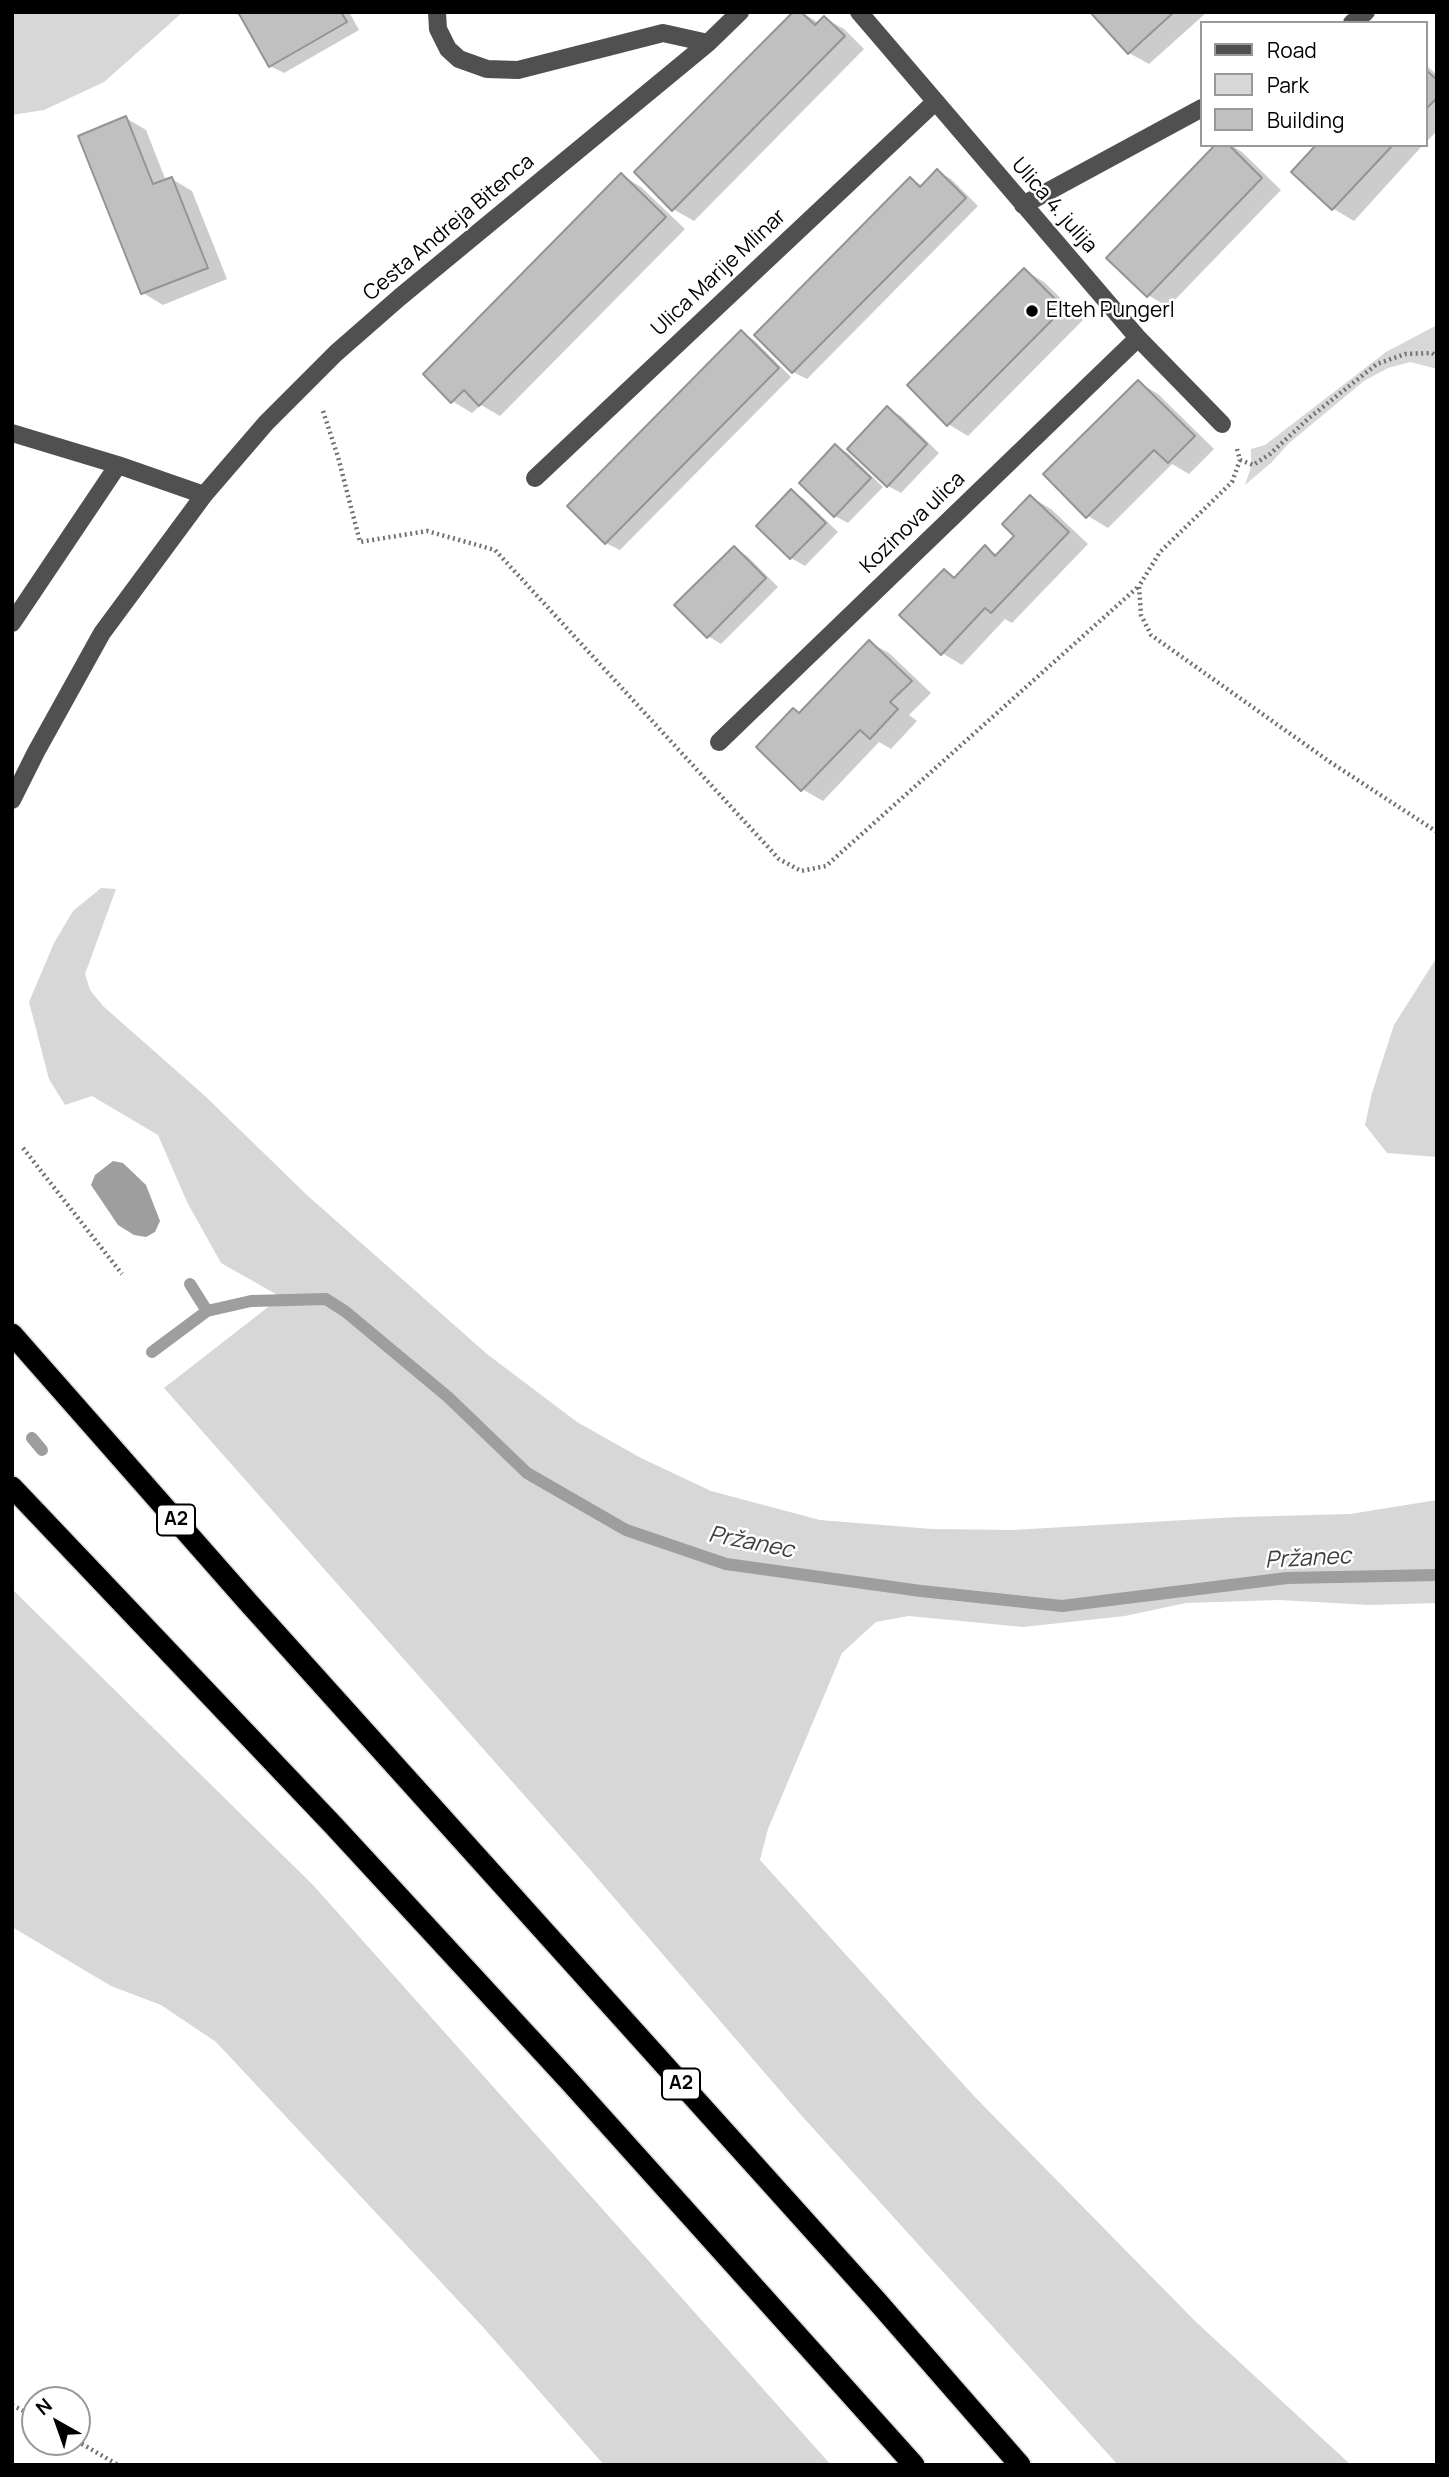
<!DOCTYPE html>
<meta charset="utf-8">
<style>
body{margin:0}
#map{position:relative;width:1449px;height:2477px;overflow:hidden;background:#fff;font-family:Manrope,sans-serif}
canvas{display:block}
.frame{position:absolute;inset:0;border:14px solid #000;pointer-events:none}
.legend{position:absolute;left:1200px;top:21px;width:228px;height:126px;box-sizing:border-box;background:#fff;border:2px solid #999;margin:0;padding:9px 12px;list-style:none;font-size:21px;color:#000}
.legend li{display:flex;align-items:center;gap:14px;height:35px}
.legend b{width:35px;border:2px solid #999}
.north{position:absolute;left:21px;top:2386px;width:70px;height:70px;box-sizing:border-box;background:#fff;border:2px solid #999;border-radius:50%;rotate:320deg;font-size:19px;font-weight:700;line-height:28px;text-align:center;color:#000}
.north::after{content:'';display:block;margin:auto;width:24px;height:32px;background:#000;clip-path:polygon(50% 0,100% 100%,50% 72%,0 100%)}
</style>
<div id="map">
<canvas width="1449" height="2477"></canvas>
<div class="frame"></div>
<ul class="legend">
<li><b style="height:9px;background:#505050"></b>Road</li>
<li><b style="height:19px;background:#d7d7d7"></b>Park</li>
<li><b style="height:19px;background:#c0c0c0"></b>Building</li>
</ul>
<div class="north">N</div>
</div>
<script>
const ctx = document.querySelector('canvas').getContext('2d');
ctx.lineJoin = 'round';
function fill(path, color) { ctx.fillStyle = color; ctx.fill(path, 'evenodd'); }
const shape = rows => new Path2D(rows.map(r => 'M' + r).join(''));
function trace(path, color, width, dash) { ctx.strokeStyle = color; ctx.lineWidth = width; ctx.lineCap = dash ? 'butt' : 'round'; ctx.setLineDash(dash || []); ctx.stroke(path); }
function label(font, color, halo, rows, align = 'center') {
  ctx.font = font + ' Manrope,sans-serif'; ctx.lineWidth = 5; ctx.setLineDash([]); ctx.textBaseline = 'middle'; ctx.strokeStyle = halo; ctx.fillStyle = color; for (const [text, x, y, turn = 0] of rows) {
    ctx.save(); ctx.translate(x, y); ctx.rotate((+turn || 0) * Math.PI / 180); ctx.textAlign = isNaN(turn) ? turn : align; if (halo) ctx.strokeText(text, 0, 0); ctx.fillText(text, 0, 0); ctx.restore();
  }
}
const green = shape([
 [12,12,183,12,104,82,44,110,12,115],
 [1437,325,1437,369,1410,362,1388,368,1364,381,1288,444,1272,462,1245,485,1251,467,1251,449,1265,445,1386,352],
 [101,888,116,889,85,974,90,990,103,1006,205,1096,308,1196,487,1354,577,1422,641,1458,711,1491,820,1520,932,1529,1012,1530,1238,1517,1350,1514,1437,1500,1437,1603,1369,1605,1279,1600,1186,1603,1125,1616,1023,1627,909,1616,876,1622,842,1653,768,1829,760,1860,974,2096,1195,2321,1351,2465,1118,2465,801,2115,585,1864,164,1388,281,1297,221,1263,187,1202,158,1135,92,1096,65,1105,49,1079,29,1002,54,943,73,911],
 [1437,957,1437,1157,1387,1153,1365,1125,1372,1093,1394,1025],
 [12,1589,313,1885,831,2465,604,2465,482,2326,216,2042,161,2005,111,1986,12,1927]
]);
const water = shape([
 [113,1161,123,1163,146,1185,160,1221,155,1232,146,1237,134,1235,118,1225,91,1185,95,1175]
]);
const shadow = shape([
 [242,12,349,12,359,30,284,73,270,66],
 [801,12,819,23,824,18,844,29,864,49,694,221,673,209],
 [1092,12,1205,12,1206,13,1149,64,1129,53],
 [1426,65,1437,75,1437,131,1426,142],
 [126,118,146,130,166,181,172,179,192,191,227,279,163,305,143,293],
 [1218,145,1231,145,1242,152,1281,190,1168,307,1148,295],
 [1318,145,1423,145,1354,221,1334,209,1294,172],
 [937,171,951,179,978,206,807,379,793,372,756,335,911,179,923,186],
 [621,175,641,187,685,229,500,416,481,405,472,413,452,401],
 [1024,270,1044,282,1083,320,968,436,948,424],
 [741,332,754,340,791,377,620,550,606,543],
 [1138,382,1158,394,1214,449,1189,474,1172,464,1108,528,1088,516],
 [887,409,901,416,939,453,901,493,888,486],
 [836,446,849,454,883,487,848,523,835,516],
 [791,491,804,499,838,532,805,566,791,558,758,526],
 [1031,497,1051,509,1088,544,1012,623,1005,619,962,665,942,653,944,571,956,578,985,548,998,555,1017,536],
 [734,548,747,556,778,587,721,644,708,636],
 [869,642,889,653,931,693,909,715,917,721,891,749,879,742,823,801,802,789,794,710,801,714]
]);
const stream = shape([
 [190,1284,207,1311],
 [152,1352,207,1311,251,1301,326,1299,346,1312,448,1397,527,1473,626,1530,726,1564,921,1591,1062,1606,1287,1578,1437,1575],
 [32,1438,42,1450]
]);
const building = shape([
 [238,12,341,12,347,22,269,67,238,12],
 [793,12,801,12,815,25,824,16,845,36,672,211,634,172,793,12],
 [1090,12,1174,12,1128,54,1090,12],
 [1426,70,1437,80,1437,98,1426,109,1426,70],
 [126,116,153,184,172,177,208,268,141,294,78,136,126,116],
 [1215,145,1229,145,1262,178,1147,297,1106,258,1215,145],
 [1316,145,1393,145,1332,210,1291,172,1316,145],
 [937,169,966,198,792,373,754,335,910,177,920,187,937,169],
 [621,173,666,217,479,406,464,390,451,403,423,374,621,173],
 [1024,268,1064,308,947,426,907,385,1024,268],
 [741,330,779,368,605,544,567,506,741,330],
 [1138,380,1195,436,1168,463,1154,450,1086,518,1043,474,1138,380],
 [887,406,927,444,887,487,847,449,887,406],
 [835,444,871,478,834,517,799,483,835,444],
 [791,489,826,523,790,559,756,526,791,489],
 [1030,495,1069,532,991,613,985,608,941,655,899,615,944,569,954,578,985,545,995,556,1014,536,1002,524,1030,495],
 [734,546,766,578,707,638,674,605,734,546],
 [869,640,912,681,890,702,898,709,870,739,860,730,801,791,756,747,793,708,799,713,869,640]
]);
const path = shape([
 [323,411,338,457,360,542,427,531,495,550,779,859,801,871,826,866,1139,586],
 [1237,449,1240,460,1232,482,1160,552,1139,586,1141,615,1151,635,1330,762,1437,832],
 [1240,460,1253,465,1270,454,1309,418,1377,364,1405,354,1432,353,1437,356],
 [23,1148,122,1274],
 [12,2405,35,2417],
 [77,2441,118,2465]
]);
const minor = shape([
 [437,12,438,29,448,49,459,59,487,69,518,70,663,33,708,43],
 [859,12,1138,338,1222,424],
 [1352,23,1366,12],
 [1023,205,1202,108],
 [12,433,118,465,204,495],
 [535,478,935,102],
 [12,623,118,465],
 [719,742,1138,338],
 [12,800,36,752,102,633,204,495,266,423,336,353,400,297,708,43,740,12]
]);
const highway = shape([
 [12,1334,247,1601,876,2300,1020,2465],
 [12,1487,334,1826,571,2083,914,2465]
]);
const markers = [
 [1032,311,7,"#000"]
];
const shields = [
 [176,1520,38],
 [681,2084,38]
];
const shieldNames = [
 ["A2",176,1520],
 ["A2",681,2084]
];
const streetNames = [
 ["Ulica 4. julija",1054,206,49],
 ["Cesta Andreja Bitenca",449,228,-40],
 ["Ulica Marije Mlinar",719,273,-43],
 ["Kozinova ulica",913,523,-44]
];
const poiNames = [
 ["Elteh Pungerl",1046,311]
];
const waterNames = [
 ["Pržanec",751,1543,11],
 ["Pržanec",1308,1559,-3]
];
fill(green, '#d7d7d7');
fill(water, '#9e9e9e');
fill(shadow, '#0003');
trace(stream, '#9e9e9e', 12);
fill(building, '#c0c0c0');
trace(building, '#949494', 2);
trace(highway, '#dbdbdb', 24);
trace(path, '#727272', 4.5, [2, 3.5]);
trace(minor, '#505050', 18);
trace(highway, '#000', 21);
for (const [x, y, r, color] of markers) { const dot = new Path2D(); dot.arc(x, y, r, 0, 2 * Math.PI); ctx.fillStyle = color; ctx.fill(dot); trace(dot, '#fff', 2.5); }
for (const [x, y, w] of shields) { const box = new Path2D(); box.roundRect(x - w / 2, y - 15.5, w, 31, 5); ctx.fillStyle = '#fff'; ctx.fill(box); trace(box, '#000', 2); }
label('bold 19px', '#000', null, shieldNames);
label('21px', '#000', '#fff', streetNames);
label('21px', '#000', '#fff', poiNames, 'left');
label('italic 23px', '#3f3f3f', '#fff', waterNames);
</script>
